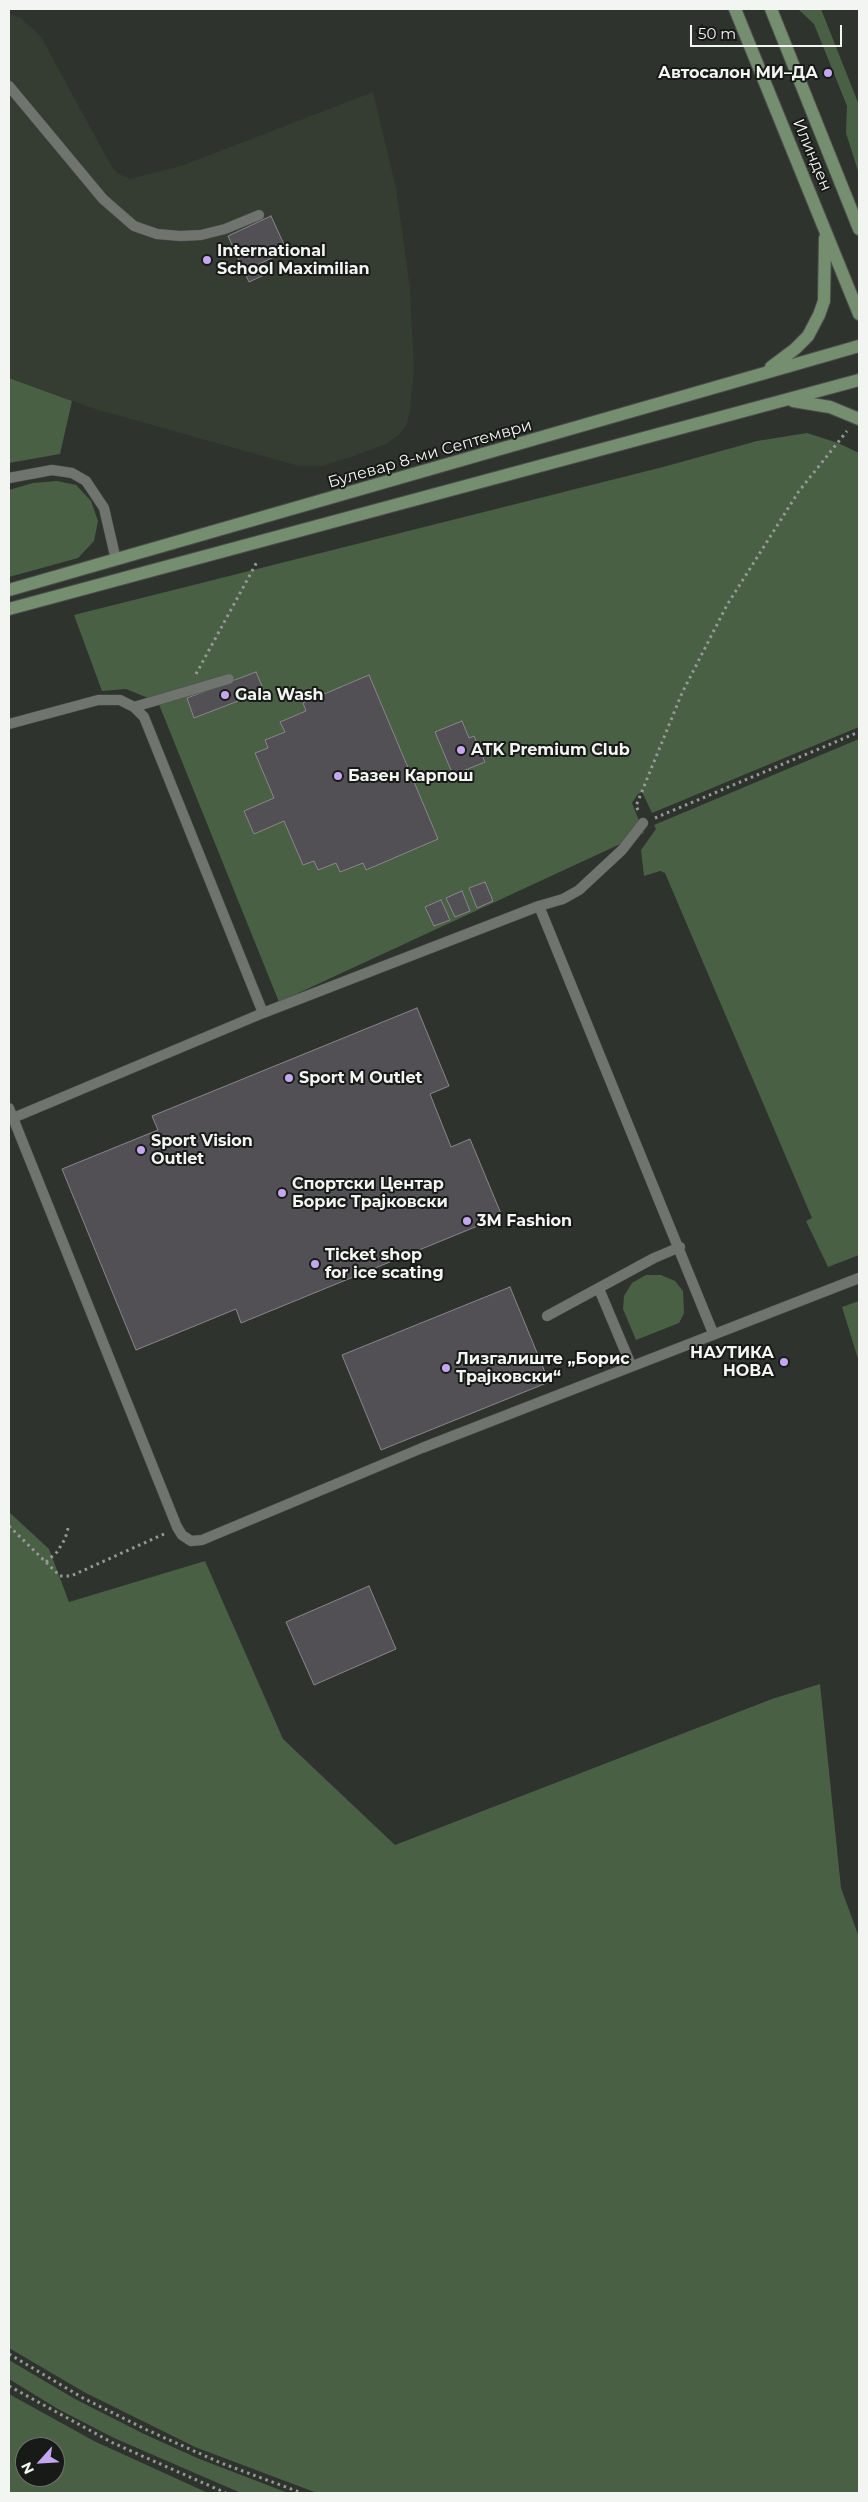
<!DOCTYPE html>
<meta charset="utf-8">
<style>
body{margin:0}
#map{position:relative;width:868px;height:2502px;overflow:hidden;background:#2f332e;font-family:Montserrat,sans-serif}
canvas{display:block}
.frame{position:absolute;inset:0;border:10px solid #f2f5f2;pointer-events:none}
.north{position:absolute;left:15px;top:2437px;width:50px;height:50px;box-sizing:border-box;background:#181a18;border:1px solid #6f726f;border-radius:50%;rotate:244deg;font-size:14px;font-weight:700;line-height:20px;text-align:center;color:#f2f5f2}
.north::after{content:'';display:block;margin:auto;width:18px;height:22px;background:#c5a6f0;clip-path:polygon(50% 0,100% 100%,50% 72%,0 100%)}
.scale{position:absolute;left:690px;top:25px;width:152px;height:22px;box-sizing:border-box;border:2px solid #f2f5f2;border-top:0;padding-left:6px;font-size:15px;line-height:18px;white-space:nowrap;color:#f2f5f2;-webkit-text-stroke:4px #181a18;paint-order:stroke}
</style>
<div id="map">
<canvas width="868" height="2502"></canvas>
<div class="frame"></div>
<div class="north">N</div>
<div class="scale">50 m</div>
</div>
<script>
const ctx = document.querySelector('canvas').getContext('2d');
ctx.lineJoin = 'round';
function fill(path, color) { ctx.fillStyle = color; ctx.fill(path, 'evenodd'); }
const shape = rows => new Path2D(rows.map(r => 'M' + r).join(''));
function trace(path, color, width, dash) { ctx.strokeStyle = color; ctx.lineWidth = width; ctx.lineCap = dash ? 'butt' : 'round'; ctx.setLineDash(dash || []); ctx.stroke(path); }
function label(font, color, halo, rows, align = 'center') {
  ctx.font = font + ' Montserrat,sans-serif'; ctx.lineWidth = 4; ctx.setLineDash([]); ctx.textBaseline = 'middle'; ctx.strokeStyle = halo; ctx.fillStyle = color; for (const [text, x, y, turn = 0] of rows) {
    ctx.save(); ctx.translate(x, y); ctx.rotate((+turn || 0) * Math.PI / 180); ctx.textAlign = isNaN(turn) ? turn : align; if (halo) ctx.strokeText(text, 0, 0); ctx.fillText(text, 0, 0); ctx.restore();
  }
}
const built = shape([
 [9,14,21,18,41,37,109,162,117,173,130,179,184,165,373,92,396,188,410,288,414,369,410,411,407,424,400,434,386,444,354,456,322,466,299,466,95,409,9,378]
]);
const green = shape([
 [798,9,821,9,859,105,859,174,846,133,847,106,814,24],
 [9,378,72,401,60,454,9,463],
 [807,433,838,443,859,453,859,727,652,813,642,792,638,794,632,803,644,833,279,1002,158,702,126,689,102,691,74,615,663,467,757,441],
 [57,481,76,485,91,501,98,521,94,541,78,558,9,577,9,490,33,483],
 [859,739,859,1255,828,1267,806,1221,812,1218,665,873,660,871,644,876,641,850,656,829,654,825],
 [646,1275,661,1275,675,1281,683,1291,684,1313,679,1323,636,1340,623,1309,624,1296,632,1283],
 [859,1301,859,1362,842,1307],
 [9,1512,49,1549,69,1602,205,1561,283,1739,395,1845,772,1699,820,1684,841,1888,859,1937,859,2493,317,2493,195,2447,84,2392,9,2348],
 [9,2360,75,2399,142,2433,197,2458,288,2493,241,2493,114,2438,58,2409,9,2379],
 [9,2394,94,2441,208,2493,9,2493],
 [25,2447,55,2447,55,2477,25,2477]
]);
const building = shape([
 [271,216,287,251,259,264,264,275,249,282,228,236,271,216],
 [256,672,264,691,194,718,187,698,256,672],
 [369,675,438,839,366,870,363,863,340,872,336,863,318,870,314,861,303,865,284,821,254,834,244,811,274,798,255,753,268,748,265,740,285,732,280,722,306,711,303,703,369,675],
 [462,721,469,738,474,736,485,762,453,775,435,732,462,721],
 [485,882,493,901,477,908,469,888,485,882],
 [462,891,470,911,455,917,446,898,462,891],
 [441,900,450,920,434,926,425,907,441,900],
 [417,1008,449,1086,430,1094,451,1147,470,1139,502,1216,241,1323,236,1309,136,1350,62,1169,158,1130,152,1116,417,1008],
 [510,1287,549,1382,381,1450,342,1355,510,1287],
 [369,1586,396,1649,314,1685,286,1622,369,1586]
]);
const path = shape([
 [196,674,258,560],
 [638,810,636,806,682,693,727,605,799,491,847,431],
 [655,818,859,732],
 [9,1526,60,1576,71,1576,164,1534],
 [46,1562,57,1552,65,1539,69,1525],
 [9,2354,83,2398,147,2430,221,2463,302,2493],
 [9,2386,113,2443,226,2493]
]);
const lane = shape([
 [9,86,103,199,134,226,157,234,180,236,201,235,225,229,259,215],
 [9,478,52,470,72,473,86,481,104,508,116,560],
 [134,707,229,679],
 [9,724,98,700,120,700,134,707,144,717,263,1013],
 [539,906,563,899,579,890,622,850,643,823],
 [9,1108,177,1527,182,1535,191,1541,202,1540,422,1448,859,1278],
 [13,1118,263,1013,539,906,713,1333],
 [599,1289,631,1365],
 [547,1316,654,1258,680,1247]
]);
const secondary = shape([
 [735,9,859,314],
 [771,9,859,229],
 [771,367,795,349,808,336,819,315,824,301,825,238],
 [793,401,830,407,859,419],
 [9,590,859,346],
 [9,609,859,380]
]);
const markers = [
 [828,73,5,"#c5a6f0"],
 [207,260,5,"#c5a6f0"],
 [225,695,5,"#c5a6f0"],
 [461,750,5,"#c5a6f0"],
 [338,776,5,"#c5a6f0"],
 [289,1078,5,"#c5a6f0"],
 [141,1150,5,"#c5a6f0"],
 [282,1193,5,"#c5a6f0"],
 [467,1221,5,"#c5a6f0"],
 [315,1264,5,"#c5a6f0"],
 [784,1362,5,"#c5a6f0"],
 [446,1368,5,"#c5a6f0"]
];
const poiNames = [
 ["Автосалон МИ–ДА",818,73,"right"],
 ["International",217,251],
 ["School Maximilian",217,269],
 ["Gala Wash",235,695],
 ["ATK Premium Club",471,750],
 ["Базен Карпош",348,776],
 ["Sport M Outlet",299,1078],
 ["Sport Vision",151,1141],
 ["Outlet",151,1159],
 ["Спортски Центар",292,1184],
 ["Борис Трајковски",292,1202],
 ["3M Fashion",477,1221],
 ["Ticket shop",325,1255],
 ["for ice scating",325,1273],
 ["НАУТИКА",774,1353,"right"],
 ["НОВА",774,1371,"right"],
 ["Лизгалиште „Борис",456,1359],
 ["Трајковски“",456,1377]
];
const streetNames = [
 ["Илинден",812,155,67],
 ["Булевар 8-ми Септември",430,454,-16]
];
fill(built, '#353d33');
fill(green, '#496044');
fill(building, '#525055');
trace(building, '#89868c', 1);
trace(lane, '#4c4f4c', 11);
trace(secondary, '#4c4f4c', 14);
trace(path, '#969a96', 3, [2.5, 4]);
trace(lane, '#70746f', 10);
trace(secondary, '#758e70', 12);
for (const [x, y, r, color] of markers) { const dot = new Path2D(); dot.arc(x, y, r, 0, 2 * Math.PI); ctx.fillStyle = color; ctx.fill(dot); trace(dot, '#181a18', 2); }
label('bold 16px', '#f2f5f2', '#181a18', poiNames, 'left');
label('16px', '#f2f5f2', '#181a18', streetNames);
</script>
